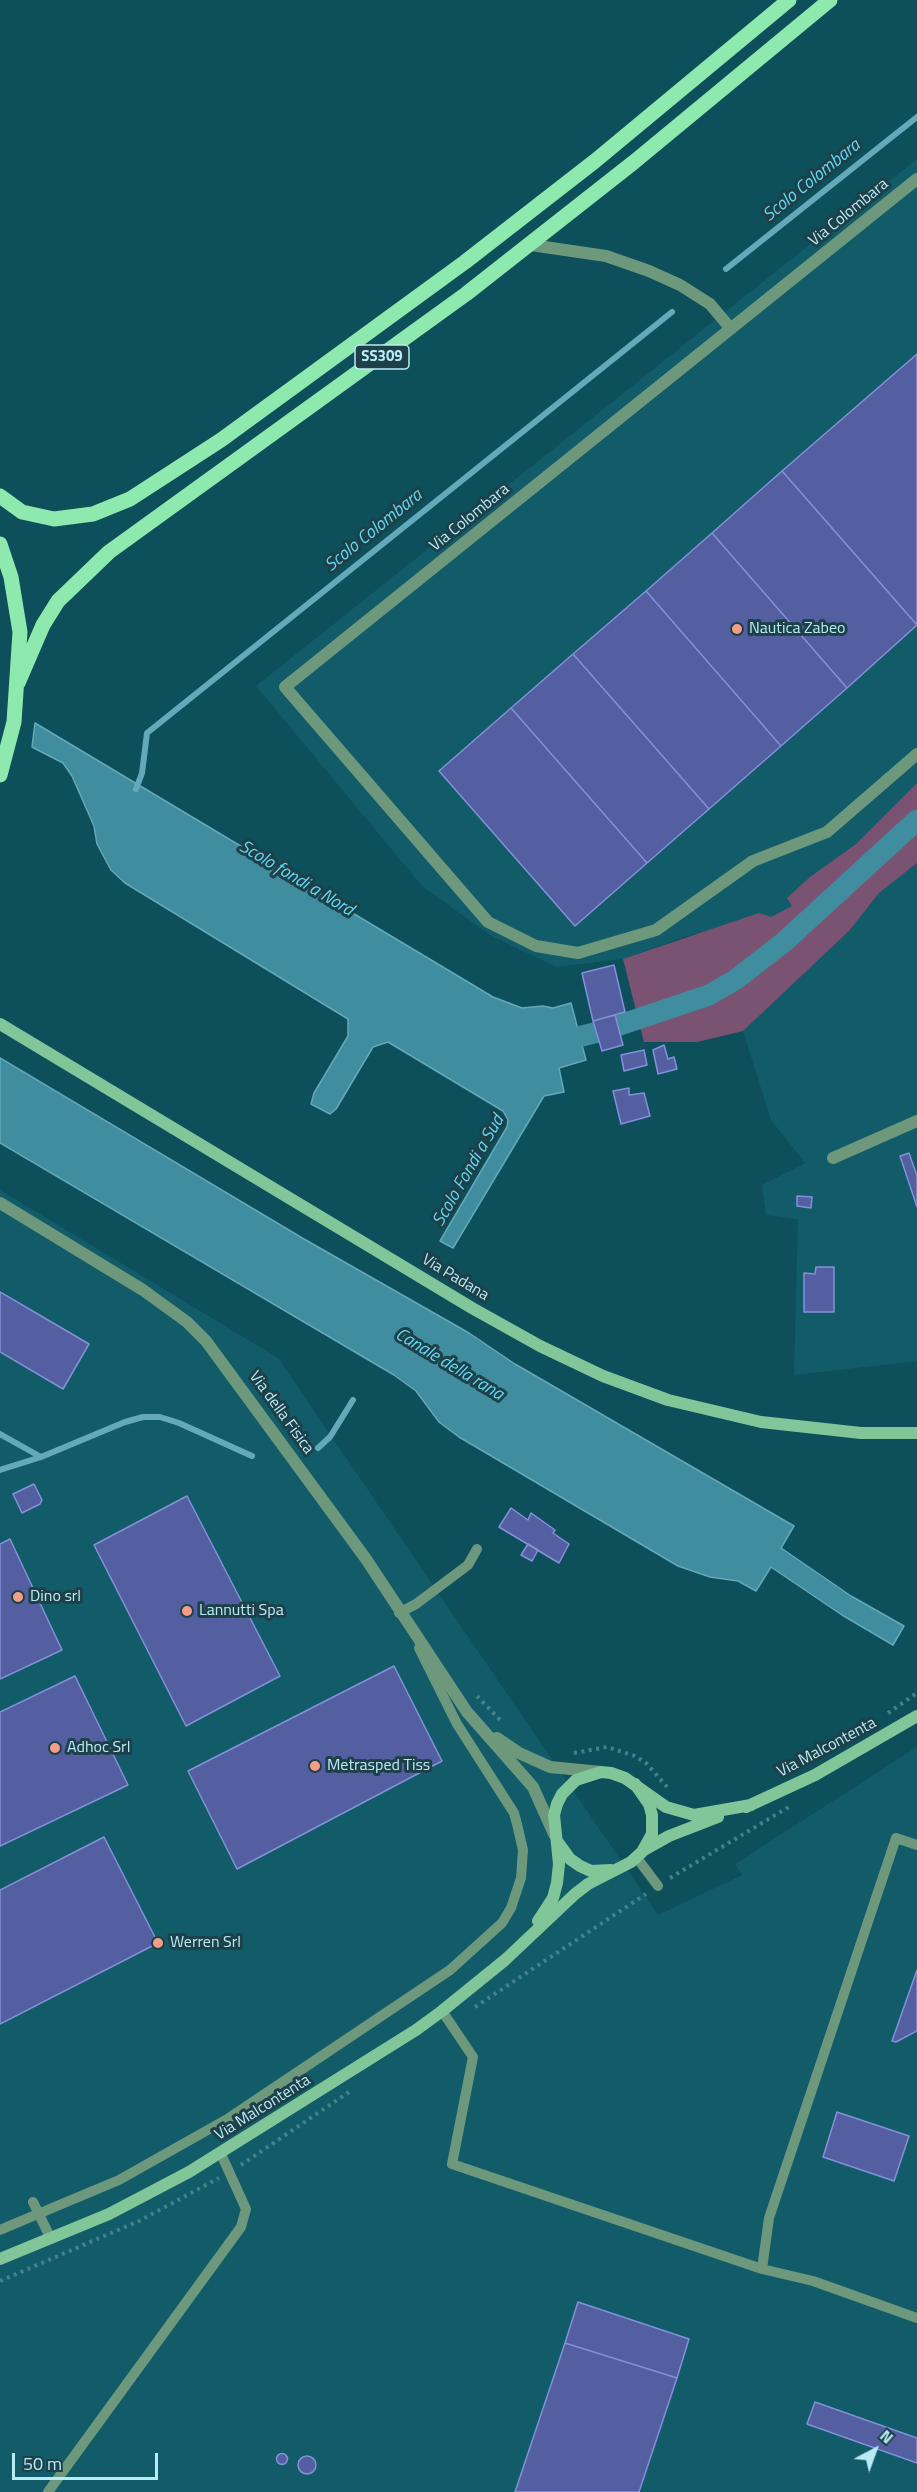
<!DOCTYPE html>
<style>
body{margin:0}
#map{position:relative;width:917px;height:2492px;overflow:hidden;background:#0d4f5b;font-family:"Titillium Web",sans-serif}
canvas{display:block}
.north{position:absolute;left:845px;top:2420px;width:60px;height:60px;-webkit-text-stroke:4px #1e4149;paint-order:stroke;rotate:41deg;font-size:16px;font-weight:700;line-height:24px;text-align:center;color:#b9ebf7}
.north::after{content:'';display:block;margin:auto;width:21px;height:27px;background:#b9ebf7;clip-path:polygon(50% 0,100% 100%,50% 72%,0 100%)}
.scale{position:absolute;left:12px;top:2453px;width:146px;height:27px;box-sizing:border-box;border:3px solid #b9ebf7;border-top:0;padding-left:8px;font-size:18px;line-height:21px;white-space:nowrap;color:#b9ebf7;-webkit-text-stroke:4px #1e4149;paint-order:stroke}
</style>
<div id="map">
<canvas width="917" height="2492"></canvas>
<div class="north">N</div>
<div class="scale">50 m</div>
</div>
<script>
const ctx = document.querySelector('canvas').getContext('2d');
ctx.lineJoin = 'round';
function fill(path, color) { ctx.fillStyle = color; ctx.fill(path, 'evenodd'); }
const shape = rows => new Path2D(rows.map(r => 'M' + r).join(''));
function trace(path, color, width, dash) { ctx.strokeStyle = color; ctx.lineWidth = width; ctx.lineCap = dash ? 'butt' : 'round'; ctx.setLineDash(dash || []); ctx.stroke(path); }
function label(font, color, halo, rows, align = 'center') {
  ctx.font = font + ' "Titillium Web",sans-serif'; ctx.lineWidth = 6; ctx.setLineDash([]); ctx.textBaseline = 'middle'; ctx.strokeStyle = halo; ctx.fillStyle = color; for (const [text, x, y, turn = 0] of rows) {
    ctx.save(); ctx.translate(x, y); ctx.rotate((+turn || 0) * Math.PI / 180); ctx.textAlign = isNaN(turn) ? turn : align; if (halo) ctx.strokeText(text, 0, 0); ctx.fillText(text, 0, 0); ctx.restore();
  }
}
const built = shape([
 [917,159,917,783,856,844,810,877,788,898,793,906,771,917,687,936,623,959,556,967,490,935,422,886,256,686],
 [917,863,917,1361,794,1375,798,1219,766,1215,762,1185,805,1163,771,1120,743,1031,849,931,879,893],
 [0,1190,278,1358,658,1915,742,1875,735,1864,917,1747,917,2492,0,2492]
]);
const green = shape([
 [917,783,917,863,879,893,849,931,743,1031,697,1042,644,1042,623,959,759,913,771,917,792,906,787,898,810,877,856,844]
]);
const water = shape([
 [35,723,493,997,522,1008,543,1006,553,1008,571,1003,586,1060,559,1068,564,1092,544,1096,453,1248,440,1241,507,1127,508,1120,503,1111,388,1042,373,1047,336,1109,330,1114,311,1104,314,1093,348,1036,348,1019,125,883,111,870,97,844,94,826,72,776,63,763,32,747,35,723],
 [0,1058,304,1239,469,1333,515,1364,794,1526,781,1548,851,1596,904,1626,893,1645,842,1615,771,1567,756,1591,738,1581,710,1577,678,1566,459,1437,439,1422,416,1391,394,1375,0,1143,0,1058]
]);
const stream = shape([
 [726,269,917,117],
 [136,789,142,773,147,733,672,312],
 [0,1434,41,1457],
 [318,1448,330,1437,353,1400],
 [0,1470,41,1457,125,1422,143,1417,160,1417,179,1423,252,1456]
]);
const canal = shape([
 [554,1043,602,1031,709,995,735,980,784,942,917,820]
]);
const building = shape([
 [917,354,917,625,782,471,917,354],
 [782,471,917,625,847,688,712,533,782,471],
 [712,533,847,688,781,746,646,591,712,533],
 [646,591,781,746,709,809,573,654,646,591],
 [573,654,709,809,647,863,511,708,573,654],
 [511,708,647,863,575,926,439,771,511,708],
 [614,965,625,1012,593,1021,582,973,614,965],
 [615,1015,623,1045,602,1051,593,1021,615,1015],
 [664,1045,668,1059,674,1057,677,1069,658,1074,653,1050,664,1045],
 [644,1050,647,1065,624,1071,621,1055,644,1050],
 [629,1088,629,1095,644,1093,650,1116,621,1124,613,1091,629,1088],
 [909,1153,917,1176,917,1207,900,1156,909,1153],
 [797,1196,812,1197,811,1208,797,1206,797,1196],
 [816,1267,834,1267,834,1312,804,1312,804,1273,815,1274,816,1267],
 [0,1292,89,1344,63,1389,0,1352,0,1292],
 [34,1484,42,1500,40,1504,22,1513,13,1494,34,1484],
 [187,1496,280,1676,186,1726,94,1545,187,1496],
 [511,1508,528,1520,531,1513,555,1530,553,1533,569,1544,559,1563,499,1527,511,1508],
 [10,1539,62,1650,0,1679,0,1544,10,1539],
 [528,1544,538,1550,532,1561,521,1555,528,1544],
 [394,1666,442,1761,237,1869,188,1771,394,1666],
 [75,1676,128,1785,0,1846,0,1712,75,1676],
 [104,1837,158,1943,0,2024,0,1890,104,1837],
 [917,1970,917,2031,896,2042,892,2041,917,1970],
 [837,2112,909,2136,894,2181,823,2157,837,2112],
 [578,2302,689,2339,677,2378,565,2343,578,2302],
 [565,2343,677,2378,639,2492,515,2492,565,2343],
 [815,2402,917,2438,917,2463,807,2424,815,2402],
 '276.5 2459a5.5 5.5 0 1 1 11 0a5.5 5.5 0 1 1-11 0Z',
 '298 2465a9 9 0 1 1 18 0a9 9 0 1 1-18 0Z'
]);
const path = shape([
 [477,1696,503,1723],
 [888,1713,917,1693],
 [574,1753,607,1747,635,1756,646,1763,668,1788],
 [791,1767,863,1727],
 [670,1878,792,1805],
 [475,2007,646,1894],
 [241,2165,349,2092],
 [0,2281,139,2221,219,2178]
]);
const lane = shape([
 [399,1613,416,1604,468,1565,477,1549],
 [637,1858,658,1886],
 [442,2011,473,2057,452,2164,762,2269,813,2281,917,2318],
 [33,2202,51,2239],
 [0,2230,119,2180,229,2118,450,1970,502,1923,511,1908,521,1878,523,1850,517,1824,514,1813,457,1724,419,1648],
 [762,2269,769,2218,896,1838,917,1845],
 [48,2492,241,2227,246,2209,221,2154]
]);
const street = shape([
 [917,179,285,687,488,922,536,946,578,953,656,930,753,861,827,832,917,754],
 [531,245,606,256,649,271,680,285,710,304,731,329],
 [833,1158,917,1121],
 [0,1203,143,1290,187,1322,206,1341,366,1559,467,1712,533,1787,554,1834],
 [497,1738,519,1753,550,1767,601,1772]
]);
const secondary = shape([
 [0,1024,472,1308,540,1346,603,1376,668,1400,761,1422,861,1433,917,1433],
 [746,1807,815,1775,917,1716],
 [557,1841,570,1859,580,1866,591,1871,611,1870],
 [644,1850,669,1836,718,1817],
 [538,1921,553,1898,557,1883,559,1864,554,1815,557,1804,562,1794,576,1780,601,1772,611,1773,625,1778,666,1807,694,1815,751,1805],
 [0,2259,109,2214,189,2172,416,2030,442,2011,505,1960,575,1894,588,1884,631,1862,642,1852,652,1834,652,1815,649,1804,635,1784]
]);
const primary = shape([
 [0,496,22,512,54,519,93,514,130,499,221,440,465,262,595,161,789,0],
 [0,544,11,577,20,632,14,722,0,775],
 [18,683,43,625,58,601,109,552,466,294,634,162,830,0]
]);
const markers = [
 [737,629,6,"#f49e88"],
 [18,1597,6,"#f49e88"],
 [187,1611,6,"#f49e88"],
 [55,1748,6,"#f49e88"],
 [315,1766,6,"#f49e88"],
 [158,1943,6,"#f49e88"]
];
const shields = [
 [382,357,54]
];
const shieldNames = [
 ["SS309",382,357]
];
const streetNames = [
 ["Via Colombara",849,213,-39],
 ["Via Colombara",470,518,-39],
 ["Via Padana",455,1278,31],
 ["Via della Fisica",281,1413,54],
 ["Via Malcontenta",827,1748,-28],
 ["Via Malcontenta",263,2108,-32]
];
const poiNames = [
 ["Nautica Zabeo",749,629],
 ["Dino srl",30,1597],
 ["Lannutti Spa",199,1611],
 ["Adhoc Srl",67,1748],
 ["Metrasped Tiss",327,1766],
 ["Werren Srl",170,1943]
];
const waterNames = [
 ["Scolo Colombara",812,181,-39],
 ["Scolo Colombara",374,531,-39],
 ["Scolo fondi a Nord",296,879,31],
 ["Scolo Fondi a Sud",469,1171,-60],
 ["Canale della rana",449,1365,31]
];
fill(built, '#125c6a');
fill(green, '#7b5372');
fill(water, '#3f8d9f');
trace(water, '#64a9b9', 1.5);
trace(stream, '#64a9b9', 6);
trace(canal, '#3f8d9f', 21);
fill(building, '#545fa2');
trace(building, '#8391d9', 1.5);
trace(path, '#44818d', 4, [3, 4.5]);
trace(lane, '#6e987c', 10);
trace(street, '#6e987c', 12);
trace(secondary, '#81c699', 12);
trace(primary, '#8ee9ae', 15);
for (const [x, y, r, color] of markers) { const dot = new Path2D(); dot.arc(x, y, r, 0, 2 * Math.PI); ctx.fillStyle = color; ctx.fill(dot); trace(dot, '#1e4149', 2); }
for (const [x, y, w] of shields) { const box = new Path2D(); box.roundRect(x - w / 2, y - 12, w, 24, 4.5); ctx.fillStyle = '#1e4149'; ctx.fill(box); trace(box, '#b9ebf7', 1.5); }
label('bold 15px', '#b9ebf7', null, shieldNames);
label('16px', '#b9ebf7', '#1e4149', streetNames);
label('16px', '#b9ebf7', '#1e4149', poiNames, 'left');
label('italic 18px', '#62d7f1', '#1e4149', waterNames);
</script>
